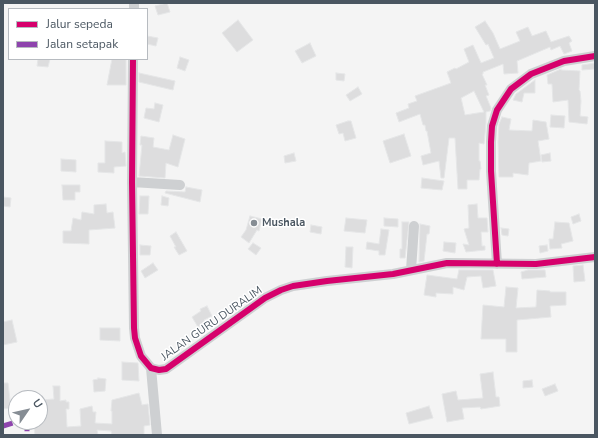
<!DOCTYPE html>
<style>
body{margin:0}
#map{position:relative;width:598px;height:438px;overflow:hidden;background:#f4f4f4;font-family:"Nunito Sans",sans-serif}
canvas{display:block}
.frame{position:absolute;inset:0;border:4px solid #4a5661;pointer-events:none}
.legend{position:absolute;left:8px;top:8px;width:140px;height:52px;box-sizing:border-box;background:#fff;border:1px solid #b7bbc0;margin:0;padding:5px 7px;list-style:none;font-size:12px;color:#4a5661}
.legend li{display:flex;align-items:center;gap:8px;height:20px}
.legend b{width:20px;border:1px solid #b7bbc0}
.north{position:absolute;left:8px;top:390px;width:40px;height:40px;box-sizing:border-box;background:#fff;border:1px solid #b7bbc0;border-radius:50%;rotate:56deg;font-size:11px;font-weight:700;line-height:16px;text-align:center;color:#4a5661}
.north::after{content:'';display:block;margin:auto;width:14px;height:18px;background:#868d94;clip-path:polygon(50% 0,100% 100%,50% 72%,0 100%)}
</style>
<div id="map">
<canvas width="598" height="438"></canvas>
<div class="frame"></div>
<ul class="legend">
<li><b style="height:5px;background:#d6006c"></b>Jalur sepeda</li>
<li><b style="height:5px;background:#8e44ad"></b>Jalan setapak</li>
</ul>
<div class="north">U</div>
</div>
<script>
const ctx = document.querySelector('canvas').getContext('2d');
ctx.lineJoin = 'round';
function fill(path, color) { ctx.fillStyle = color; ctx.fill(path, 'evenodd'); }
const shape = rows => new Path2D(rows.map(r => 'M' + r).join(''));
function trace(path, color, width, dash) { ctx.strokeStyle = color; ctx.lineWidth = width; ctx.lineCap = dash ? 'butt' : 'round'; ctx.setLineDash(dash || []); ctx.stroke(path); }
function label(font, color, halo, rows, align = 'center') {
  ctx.font = font + ' "Nunito Sans",sans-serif'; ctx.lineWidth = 3; ctx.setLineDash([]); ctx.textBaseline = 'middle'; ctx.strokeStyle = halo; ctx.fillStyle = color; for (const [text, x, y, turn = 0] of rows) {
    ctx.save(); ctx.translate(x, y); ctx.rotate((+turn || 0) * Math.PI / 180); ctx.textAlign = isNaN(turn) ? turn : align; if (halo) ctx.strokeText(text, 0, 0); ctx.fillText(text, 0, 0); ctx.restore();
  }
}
const building = shape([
 [167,3,170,12,158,15,155,6,167,3],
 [238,20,253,40,237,52,222,33,238,20],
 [485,21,493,33,500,49,520,41,516,32,528,27,532,36,546,31,551,42,569,36,572,41,569,43,572,51,564,54,560,46,551,50,550,47,517,61,518,73,504,74,503,64,483,72,483,74,482,74,487,85,485,85,489,95,486,96,491,108,490,111,486,112,486,123,484,144,479,143,479,161,480,161,481,169,480,169,479,180,467,180,467,189,458,189,455,138,449,138,444,178,441,178,439,161,423,165,421,156,431,153,427,131,426,131,425,125,423,125,420,114,399,122,396,113,409,108,408,104,417,101,415,96,451,83,447,72,455,68,456,69,469,62,464,49,473,45,481,63,494,58,488,44,486,45,475,27,485,21],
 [474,91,484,112,465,115,461,98,474,91],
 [147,36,158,38,156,46,147,44,147,36],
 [310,43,316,56,302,63,295,51,310,43],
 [180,57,189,60,185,71,177,68,180,57],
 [38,59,50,59,48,67,37,66,38,59],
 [112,59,126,59,126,85,107,85,112,59],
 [595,63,595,69,582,70,582,65,595,63],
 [561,69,561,70,580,71,579,90,580,91,581,101,580,116,588,117,587,124,569,122,568,100,553,102,552,84,548,84,547,75,561,69],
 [139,73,175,81,173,90,139,82,139,73],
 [336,73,345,74,344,81,336,80,336,73],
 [535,80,535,93,524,93,522,102,513,100,516,94,535,80],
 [358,87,362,94,350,101,346,95,358,87],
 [155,103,163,105,159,122,144,118,146,108,154,109,155,103],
 [551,115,565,116,564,128,550,127,551,115],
 [502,117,511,119,509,130,532,131,533,120,546,122,549,139,538,141,541,161,529,163,528,175,513,173,513,177,499,177,498,142,499,124,502,117],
 [348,121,351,121,356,138,345,141,343,133,339,134,336,125,348,121],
 [404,134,411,156,390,163,383,141,404,134],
 [173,135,185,139,178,167,166,163,165,178,139,176,142,145,140,145,141,136,154,138,153,147,169,150,173,135],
 [105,141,122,142,122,153,125,152,126,166,114,167,114,173,98,172,98,163,105,163,105,141],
 [294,153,296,161,285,163,284,156,294,153],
 [550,153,551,161,542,162,541,155,550,153],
 [61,159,76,160,76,172,61,171,61,159],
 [422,178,444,181,442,190,421,188,422,178],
 [62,185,80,185,80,192,75,192,75,200,63,200,62,185],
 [186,187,202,190,200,202,165,193,166,191,185,192,186,187],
 [140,196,149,196,148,214,139,214,140,196],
 [162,196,169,198,168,206,161,205,162,196],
 [3,197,11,198,10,207,3,206,3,197],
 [106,204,107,213,113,212,115,228,89,230,89,244,63,243,63,231,71,231,73,218,81,220,82,212,94,214,94,205,106,204],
 [477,204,478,218,487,218,488,232,481,232,482,246,485,246,485,250,466,252,463,244,469,245,464,229,469,228,468,205,477,204],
 [579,214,581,221,573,224,571,217,579,214],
 [250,216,262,219,259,231,257,230,249,243,241,237,246,230,250,216],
 [346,218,367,220,365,233,344,231,346,218],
 [384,218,398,219,398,227,384,226,384,218],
 [402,222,409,222,405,258,400,258,400,249,402,249,402,222],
 [555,222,569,223,573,241,561,244,562,248,550,249,549,239,553,239,555,222],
 [420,224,430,226,429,234,427,234,424,261,419,262,420,224],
 [311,225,322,227,321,234,310,232,311,225],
 [501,228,509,229,508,236,502,235,501,228],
 [381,229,389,230,385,255,379,255,379,251,366,249,367,242,379,244,381,229],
 [176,232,187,251,179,255,174,247,176,247,170,236,176,232],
 [444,242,456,243,455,253,443,251,444,242],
 [253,243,261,248,256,255,248,249,253,243],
 [140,245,151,246,150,255,140,255,140,245],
 [547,245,548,251,540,253,539,246,547,245],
 [346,247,353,247,352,268,345,267,346,247],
 [153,263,158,270,145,278,141,271,153,263],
 [583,265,585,281,574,282,573,266,583,265],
 [459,270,493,270,496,286,483,288,481,276,467,277,464,290,453,287,453,294,436,293,436,297,424,295,427,275,457,279,459,270],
 [528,270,545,270,546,277,522,279,521,272,528,270],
 [506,287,518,288,516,308,536,307,537,290,550,291,550,292,566,292,566,305,550,306,551,317,517,320,517,352,506,352,506,339,481,339,483,305,504,307,506,287],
 [207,306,212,316,204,320,205,323,198,327,192,317,201,311,200,309,207,306],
 [12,320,17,342,3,345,3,322,12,320],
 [100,328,120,328,120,341,100,340,100,328],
 [122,362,138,363,139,381,122,380,122,362],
 [493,372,496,397,499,397,500,406,481,409,480,407,462,408,464,419,447,422,442,394,456,391,458,400,483,398,480,374,493,372],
 [98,378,106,379,105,391,94,392,93,380,98,379,98,378],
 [532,380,533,387,523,388,523,381,532,380],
 [3,383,8,383,11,408,3,409,3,383],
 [555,384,558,391,545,396,542,389,555,384],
 [53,386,60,386,60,401,66,400,66,402,69,402,69,409,66,409,67,427,81,426,80,409,92,406,93,412,96,412,95,423,112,424,112,411,111,411,112,400,139,393,142,405,148,404,150,425,144,426,144,435,112,435,111,431,97,430,98,435,35,435,33,422,40,422,40,400,54,399,53,386],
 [429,406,433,418,409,424,406,413,429,406]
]);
const street = shape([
 [134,9,134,3],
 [133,59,132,182,134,328,135,338,141,356,151,368,159,370,166,369,265,298,281,290,293,286,327,281,393,274,447,263,536,264,595,257],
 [132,182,180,185],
 [497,264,491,171,491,142,492,126,497,110,511,89,531,74,564,61,595,56],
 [411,270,414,226],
 [151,368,157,435]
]);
const quiet = shape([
 [26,422,28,425,27,427,27,435],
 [3,426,16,422]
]);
const cycleway = shape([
 [133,59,132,182,134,328,135,338,141,356,151,368,159,370,166,369,265,298,281,290,293,286,327,281,393,274,447,263,536,264,595,257],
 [497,264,491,171,491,142,492,126,497,110,511,89,531,74,564,61,595,56]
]);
const markers = [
 [254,223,4,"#868d94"]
];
const poiNames = [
 ["Mushala",262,223]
];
const streetNames = [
 ["JALAN GURU DURALIM",212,324,-35]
];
fill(building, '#ddddde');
trace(building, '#e5e6e7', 1);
trace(street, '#ced0d2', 10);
trace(quiet, '#8e44ad', 5, [10, 5]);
trace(cycleway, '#d6006c', 6);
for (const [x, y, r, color] of markers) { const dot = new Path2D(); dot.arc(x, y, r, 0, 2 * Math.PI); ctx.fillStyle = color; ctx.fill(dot); trace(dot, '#fff', 1.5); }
label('bold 11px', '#4a5661', '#fff', poiNames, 'left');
label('11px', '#4a5661', '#fff', streetNames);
</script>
